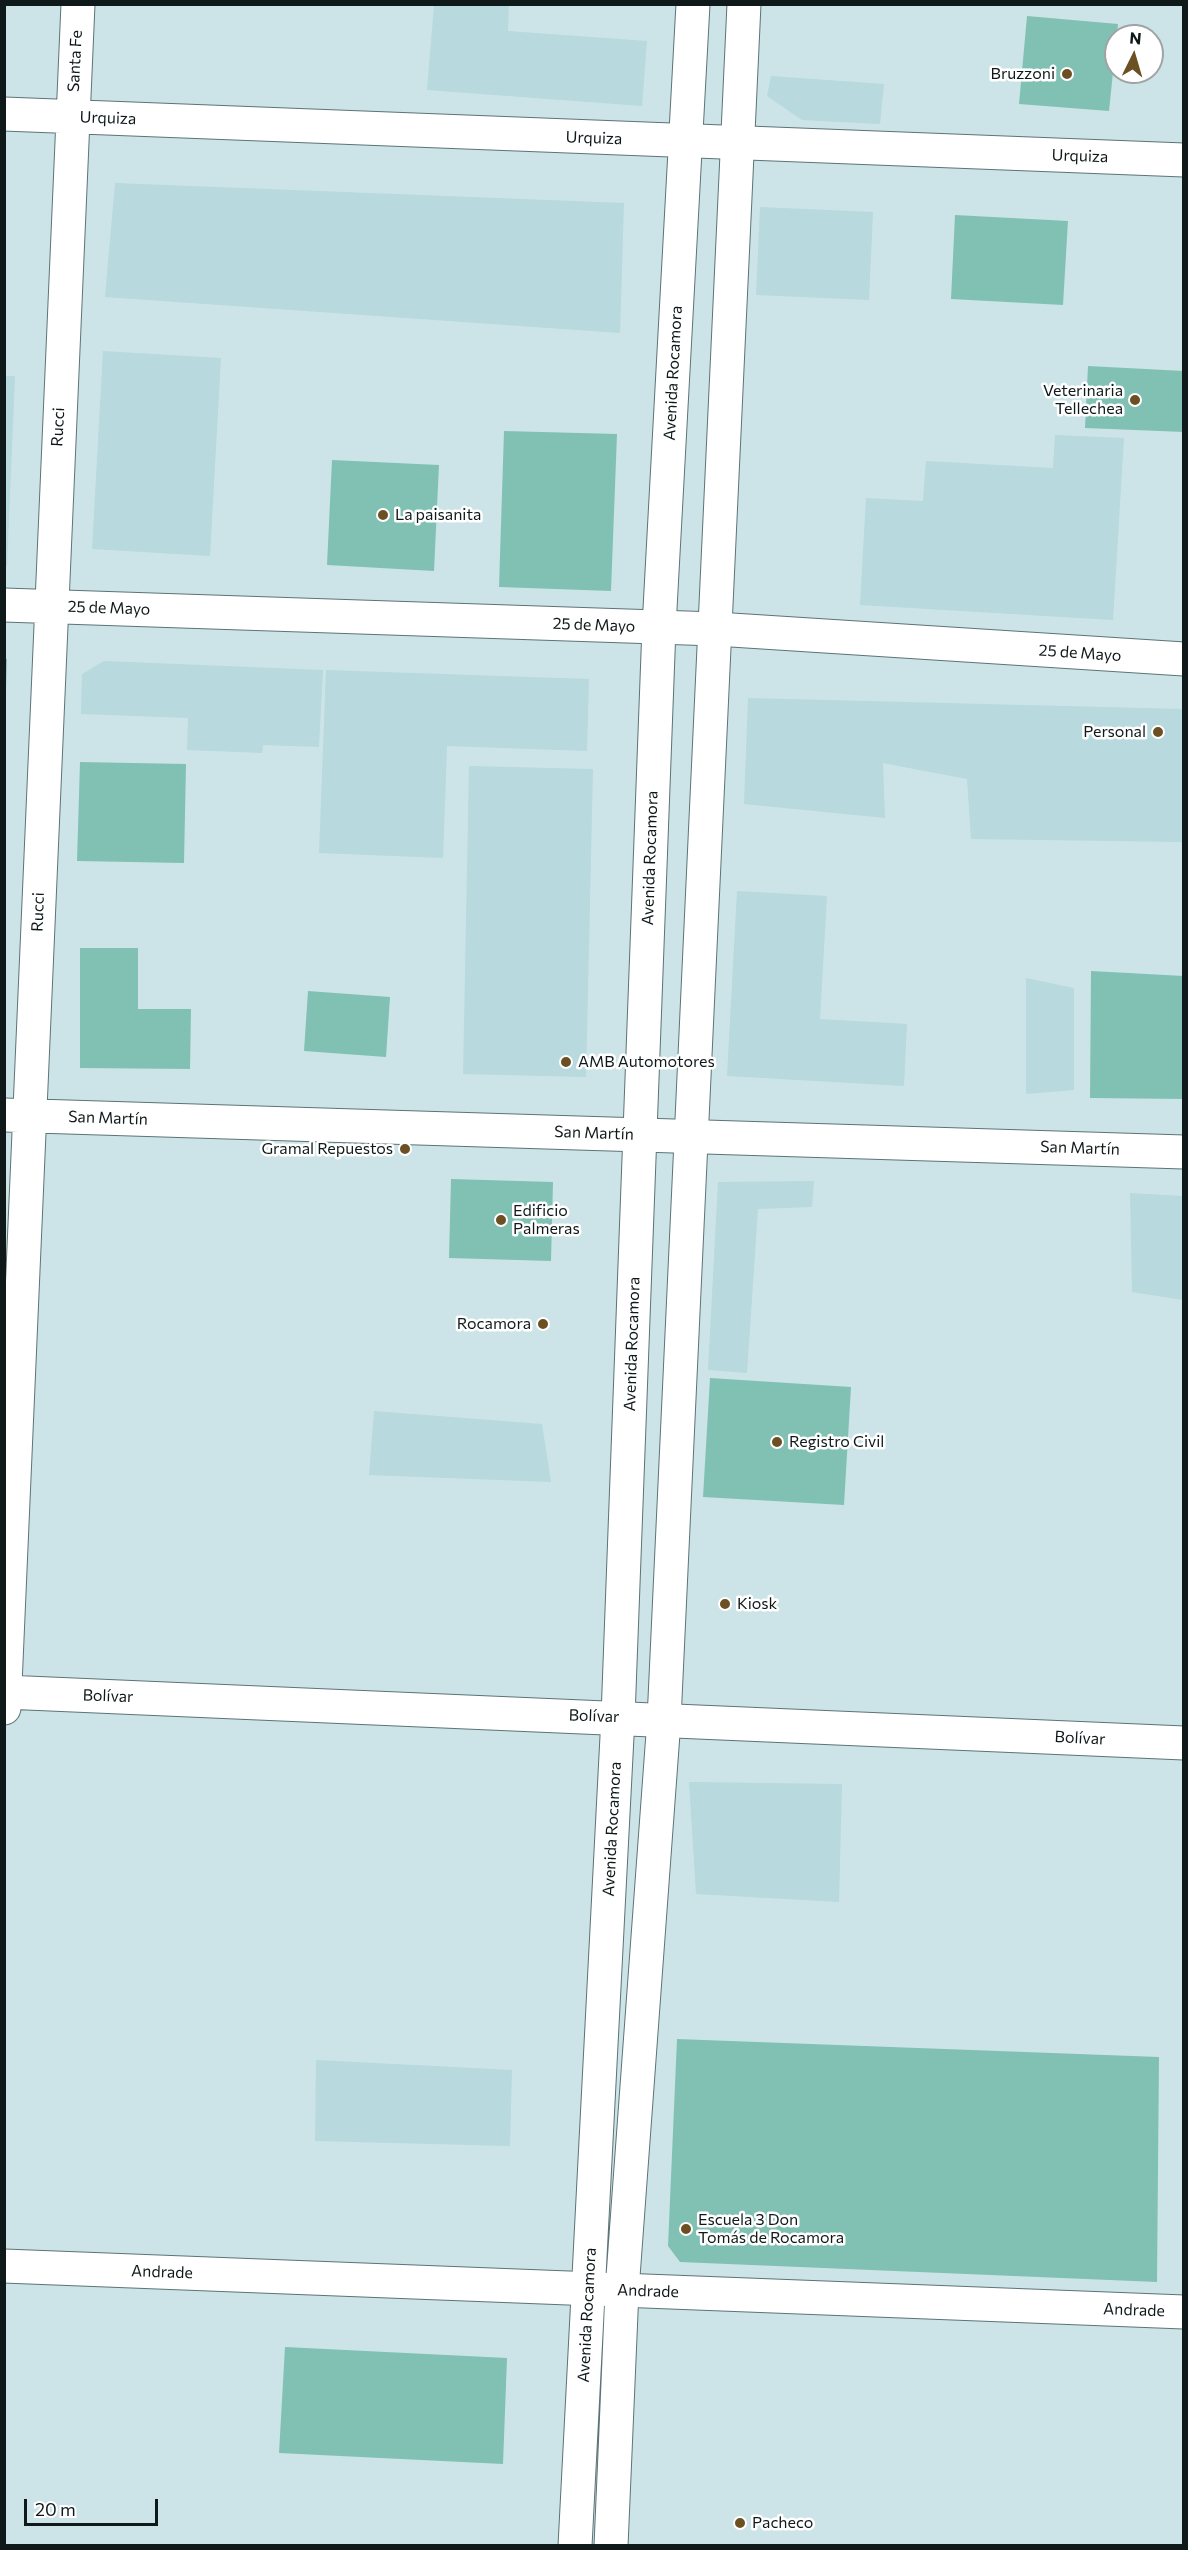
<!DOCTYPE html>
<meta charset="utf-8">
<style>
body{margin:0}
#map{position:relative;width:1188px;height:2550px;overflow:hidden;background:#cce4e7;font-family:Commissioner,sans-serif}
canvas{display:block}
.frame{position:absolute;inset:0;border:6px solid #10191a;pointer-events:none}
.north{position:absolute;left:1104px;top:24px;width:60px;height:60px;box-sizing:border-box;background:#fff;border:2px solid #9fa3a3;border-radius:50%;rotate:5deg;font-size:16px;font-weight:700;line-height:24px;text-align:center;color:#10191a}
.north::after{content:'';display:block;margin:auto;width:21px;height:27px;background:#6c5023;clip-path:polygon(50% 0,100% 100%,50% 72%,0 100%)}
.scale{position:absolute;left:24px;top:2499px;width:134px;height:27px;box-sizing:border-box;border:3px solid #10191a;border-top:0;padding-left:8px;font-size:18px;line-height:21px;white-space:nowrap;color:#10191a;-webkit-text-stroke:4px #fff;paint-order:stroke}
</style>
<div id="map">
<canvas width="1188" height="2550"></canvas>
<div class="frame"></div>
<div class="north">N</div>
<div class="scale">20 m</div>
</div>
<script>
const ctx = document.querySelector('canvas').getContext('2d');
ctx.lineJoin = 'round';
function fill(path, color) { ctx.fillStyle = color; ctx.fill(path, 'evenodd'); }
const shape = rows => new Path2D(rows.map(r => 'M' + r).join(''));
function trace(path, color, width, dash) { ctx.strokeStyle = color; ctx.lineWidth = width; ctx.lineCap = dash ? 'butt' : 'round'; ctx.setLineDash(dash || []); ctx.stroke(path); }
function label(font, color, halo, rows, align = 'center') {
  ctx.font = font + ' Commissioner,sans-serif'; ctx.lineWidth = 5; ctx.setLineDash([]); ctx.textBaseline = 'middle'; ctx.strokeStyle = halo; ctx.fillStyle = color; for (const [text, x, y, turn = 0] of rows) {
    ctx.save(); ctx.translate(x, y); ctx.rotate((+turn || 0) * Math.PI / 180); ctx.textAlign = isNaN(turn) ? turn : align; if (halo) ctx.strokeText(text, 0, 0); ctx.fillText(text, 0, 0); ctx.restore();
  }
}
const built = shape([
 [434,5,509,5,508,31,647,41,642,106,427,90],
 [771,76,884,84,880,124,802,120,767,96],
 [115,183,624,203,620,333,105,297],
 [760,207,873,212,869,300,756,295],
 [103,351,221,358,210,556,92,549],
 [5,376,15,376,7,566,4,566],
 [1055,435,1124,438,1113,620,860,605,866,498,923,501,926,461,1053,468],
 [104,661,323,670,319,747,263,745,262,753,187,750,188,718,81,714,82,674],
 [326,670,589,679,587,751,447,746,443,858,319,853],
 [748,698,1183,709,1183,842,971,839,967,779,883,763,885,818,744,804],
 [469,766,593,769,586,1077,463,1074],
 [737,891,827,896,820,1019,907,1024,904,1086,727,1076],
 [1026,978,1074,988,1074,1090,1026,1094],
 [814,1181,812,1207,758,1209,747,1373,708,1370,718,1182],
 [1130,1193,1183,1196,1183,1300,1132,1292],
 [374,1411,542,1424,551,1482,369,1475],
 [689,1782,842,1784,839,1902,696,1894],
 [316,2060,512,2070,510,2146,315,2141]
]);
const building = shape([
 [1027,16,1118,24,1109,111,1019,104],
 [955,215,1068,221,1063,305,951,299],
 [1088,366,1184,371,1184,432,1085,428],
 [504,431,617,434,611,591,499,587],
 [332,460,439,465,434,571,327,565],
 [4,659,7,659,6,689,4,689],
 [80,762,186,764,184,863,77,861],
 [80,948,138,948,138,1009,191,1009,190,1069,80,1068],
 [1091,971,1184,976,1184,1099,1090,1098],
 [308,991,390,997,386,1057,304,1051],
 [451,1179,553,1182,551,1261,449,1258],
 [710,1378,851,1387,844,1505,703,1497],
 [677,2039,1159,2057,1157,2282,680,2262,668,2246],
 [285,2347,507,2358,503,2464,279,2453]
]);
const minor = shape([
 [4,114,1184,160],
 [4,605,716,629,1184,659],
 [4,1115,1184,1152],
 [4,1692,1184,1743],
 [4,1708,78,4],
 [4,2266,1184,2312]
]);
const major = shape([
 [575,2546,618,1717,659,627,693,4],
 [611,2546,622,2290,664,1720,744,4]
]);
const markers = [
 [1067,74,6,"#6c5023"],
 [1135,400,6,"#6c5023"],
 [383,515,6,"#6c5023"],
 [1158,732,6,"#6c5023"],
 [566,1062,6,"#6c5023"],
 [405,1149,6,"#6c5023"],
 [501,1220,6,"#6c5023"],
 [543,1324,6,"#6c5023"],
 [777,1442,6,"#6c5023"],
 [725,1604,6,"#6c5023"],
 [686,2229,6,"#6c5023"],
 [740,2523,6,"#6c5023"]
];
const streetNames = [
 ["Santa Fe",75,61,-87],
 ["Urquiza",108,118,2],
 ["Urquiza",594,138,2],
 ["Urquiza",1080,156,2],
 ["Avenida Rocamora",673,373,-87],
 ["Rucci",58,427,-87],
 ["25 de Mayo",109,608,2],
 ["25 de Mayo",594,625,2],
 ["25 de Mayo",1080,653,4],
 ["Avenida Rocamora",650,858,-88],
 ["Rucci",38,912,-88],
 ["San Martín",108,1118,2],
 ["San Martín",594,1133,2],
 ["San Martín",1080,1148,2],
 ["Avenida Rocamora",632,1344,-88],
 ["Bolívar",108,1696,2],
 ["Bolívar",594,1716,2],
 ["Bolívar",1080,1738,3],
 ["Avenida Rocamora",612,1829,-87],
 ["Andrade",162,2272,2],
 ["Andrade",648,2291,2],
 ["Andrade",1134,2310,2],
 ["Avenida Rocamora",587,2315,-87]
];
const poiNames = [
 ["Bruzzoni",1055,74,"right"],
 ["Veterinaria",1123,391,"right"],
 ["Tellechea",1123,409,"right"],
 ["La paisanita",395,515],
 ["Personal",1146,732,"right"],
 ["AMB Automotores",578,1062],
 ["Gramal Repuestos",393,1149,"right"],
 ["Edificio",513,1211],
 ["Palmeras",513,1229],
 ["Rocamora",531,1324,"right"],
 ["Registro Civil",789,1442],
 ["Kiosk",737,1604],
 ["Escuela 3 Don",698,2220],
 ["Tomás de Rocamora",698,2238],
 ["Pacheco",752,2523]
];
fill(built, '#b8d9dd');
fill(building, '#81c1b3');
trace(minor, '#5d7376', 35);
trace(major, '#5d7376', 35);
trace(minor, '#fff', 33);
trace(major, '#fff', 33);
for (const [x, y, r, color] of markers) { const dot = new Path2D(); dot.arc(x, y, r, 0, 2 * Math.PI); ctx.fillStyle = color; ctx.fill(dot); trace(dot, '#fff', 2); }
label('16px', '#10191a', '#fff', streetNames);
label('16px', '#10191a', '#fff', poiNames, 'left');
</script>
